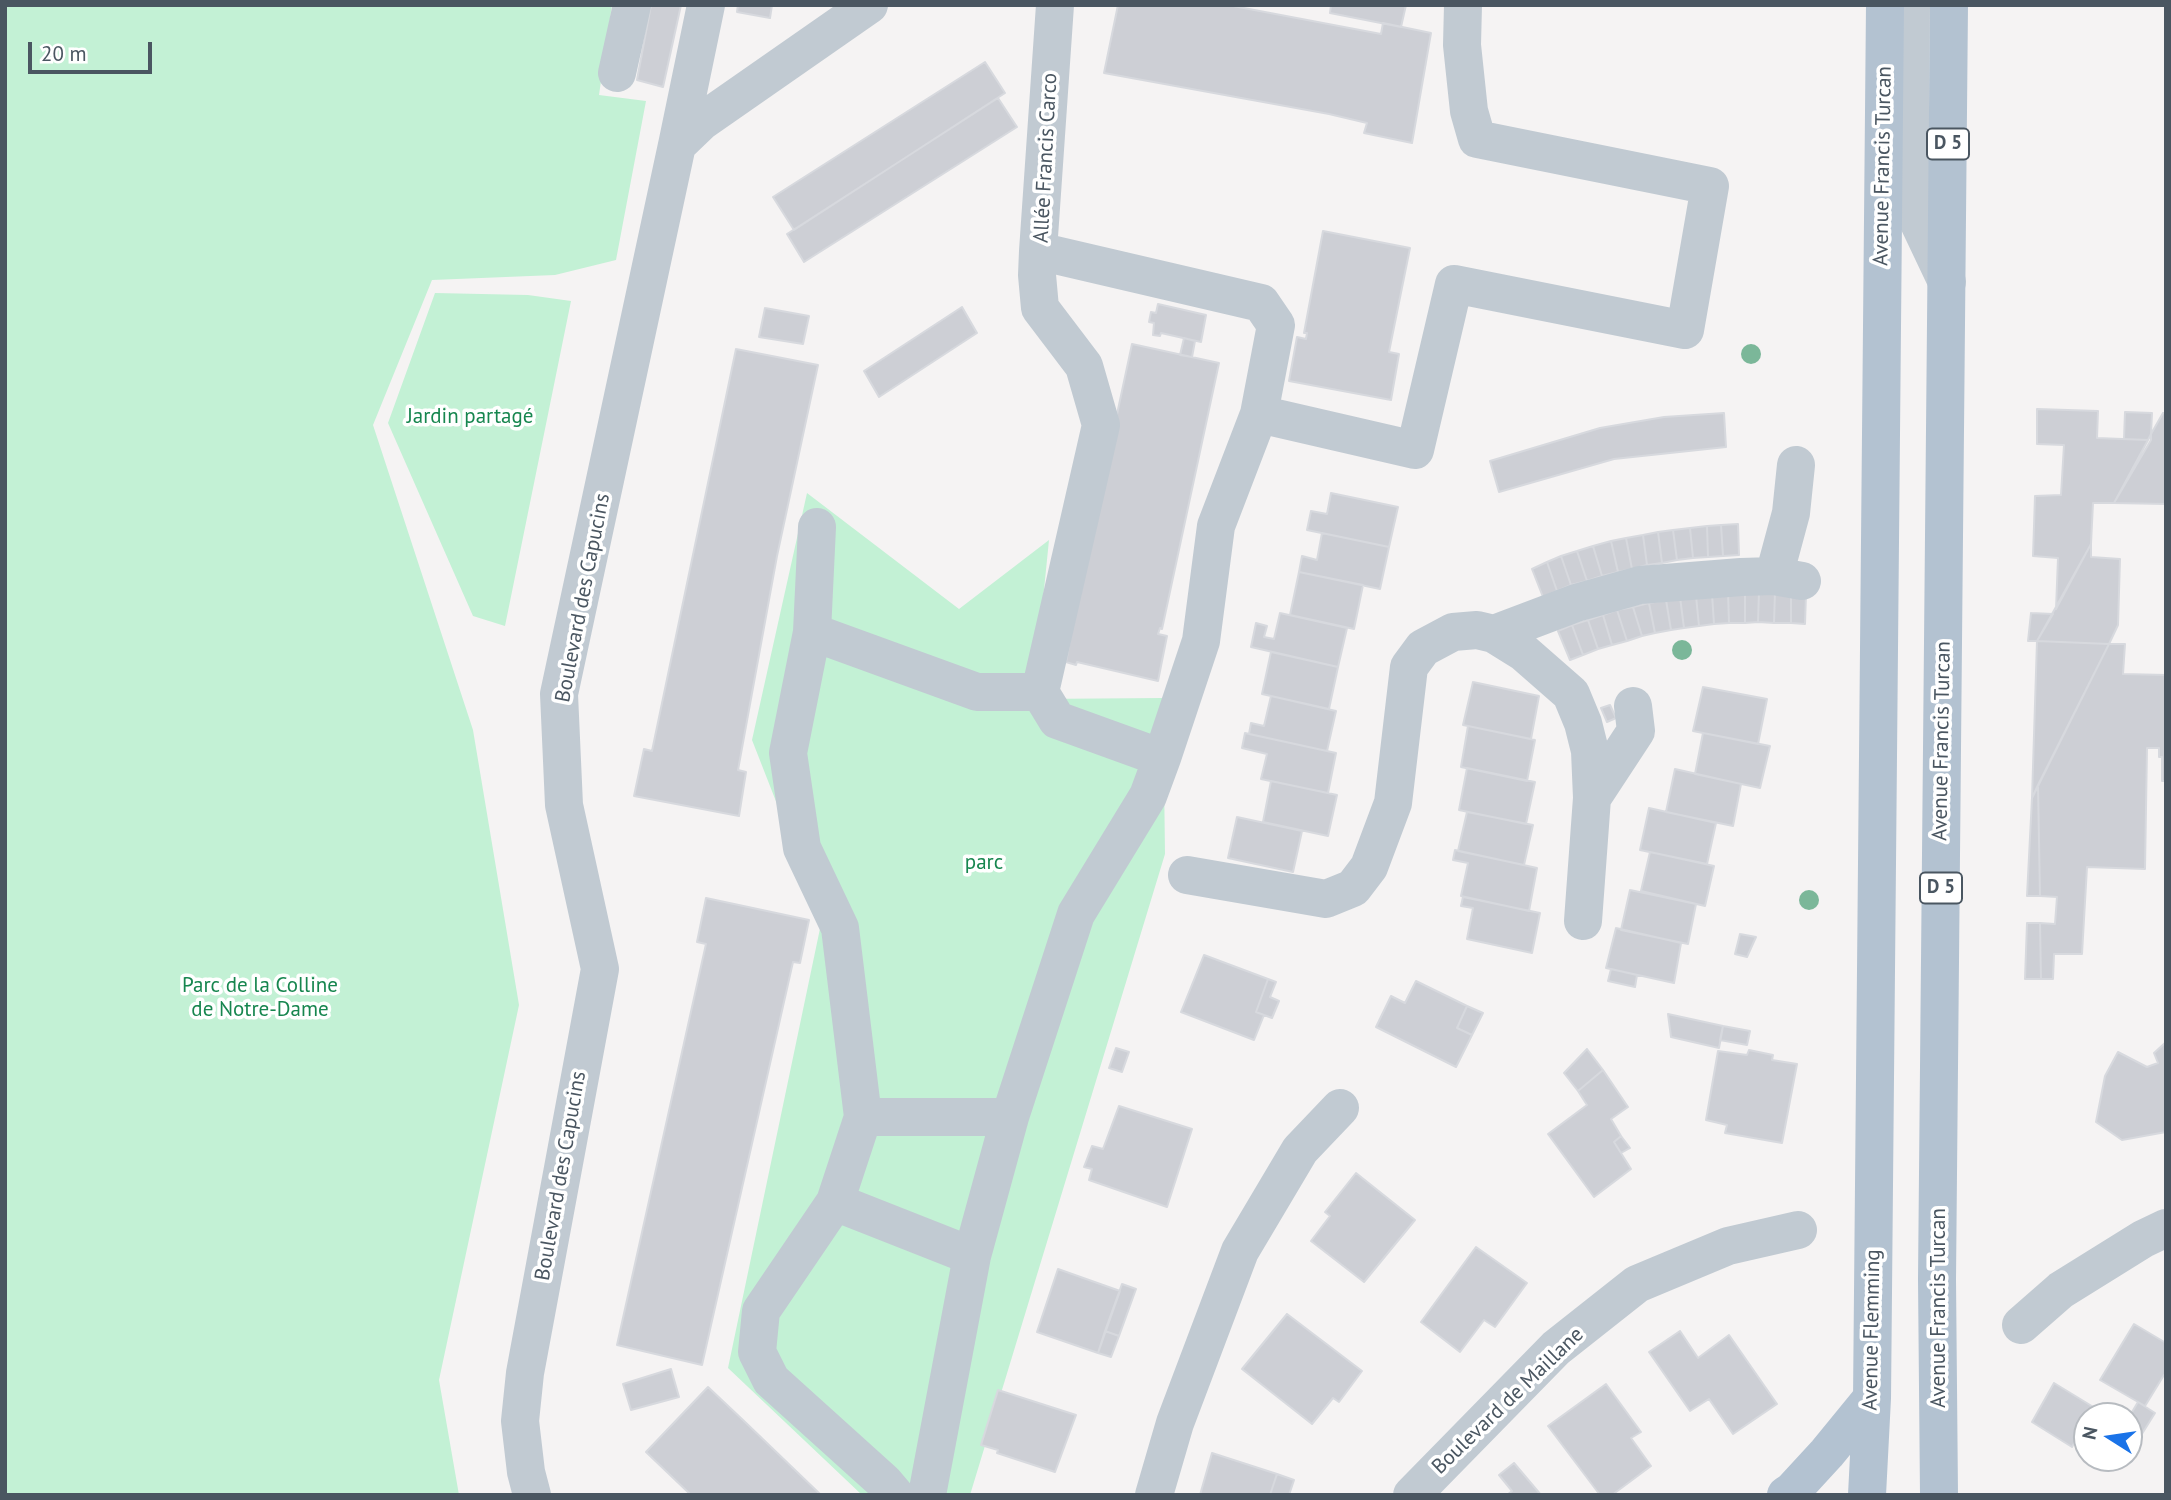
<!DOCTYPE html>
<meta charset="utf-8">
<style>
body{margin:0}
#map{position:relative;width:2171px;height:1500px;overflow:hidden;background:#f5f3f3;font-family:"PT Sans",sans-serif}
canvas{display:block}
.frame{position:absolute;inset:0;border:7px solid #4a5661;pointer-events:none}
.north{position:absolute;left:2073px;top:1402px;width:70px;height:70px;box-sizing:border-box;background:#fff;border:2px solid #b7bbc0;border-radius:50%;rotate:282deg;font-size:19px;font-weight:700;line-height:28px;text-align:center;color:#4a5661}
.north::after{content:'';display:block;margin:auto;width:24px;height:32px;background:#1a73e8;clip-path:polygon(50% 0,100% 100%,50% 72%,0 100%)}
.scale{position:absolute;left:28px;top:42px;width:124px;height:32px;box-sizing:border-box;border:4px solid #4a5661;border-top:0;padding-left:9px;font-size:21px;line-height:24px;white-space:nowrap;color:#4a5661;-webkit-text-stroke:5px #fff;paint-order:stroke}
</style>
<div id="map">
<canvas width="2171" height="1500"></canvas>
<div class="frame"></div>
<div class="north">N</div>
<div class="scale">20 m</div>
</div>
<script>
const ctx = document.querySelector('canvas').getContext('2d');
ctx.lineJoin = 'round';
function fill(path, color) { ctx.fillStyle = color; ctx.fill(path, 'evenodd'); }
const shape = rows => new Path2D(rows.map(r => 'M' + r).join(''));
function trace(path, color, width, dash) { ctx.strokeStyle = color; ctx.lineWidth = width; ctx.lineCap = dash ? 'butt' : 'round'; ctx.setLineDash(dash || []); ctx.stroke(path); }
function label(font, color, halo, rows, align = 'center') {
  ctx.font = font + ' "PT Sans",sans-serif'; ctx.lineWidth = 7; ctx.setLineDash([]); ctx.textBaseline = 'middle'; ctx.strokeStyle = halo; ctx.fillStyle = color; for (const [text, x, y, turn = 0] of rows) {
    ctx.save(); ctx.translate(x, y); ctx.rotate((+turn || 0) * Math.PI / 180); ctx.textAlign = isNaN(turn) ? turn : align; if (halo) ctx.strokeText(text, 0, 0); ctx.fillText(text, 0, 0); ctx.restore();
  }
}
const green = shape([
 [5,5,612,5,599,95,646,101,616,260,555,275,432,280,373,425,473,730,519,1005,439,1380,459,1495,5,1495],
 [435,293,528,295,571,301,505,626,473,616,388,423],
 [807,493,959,609,1049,540,1033,699,1163,698,1165,854,970,1495,862,1495,728,1368,822,919,752,740]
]);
const building = shape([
 [651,5,681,5,663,87,637,80,651,5],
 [738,5,772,5,770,18,737,12,738,5],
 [1118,5,1228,5,1381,34,1383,23,1431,33,1412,143,1364,133,1367,123,1329,114,1104,73,1118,5],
 [1331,5,1406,5,1401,27,1330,13,1331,5],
 [985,62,1005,93,794,230,773,197,985,62],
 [998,98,1017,127,804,262,787,234,998,98],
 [1323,231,1410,248,1389,352,1399,354,1391,400,1289,381,1297,337,1306,339,1307,333,1304,333,1323,231],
 [1158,304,1206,315,1201,342,1161,333,1160,336,1153,335,1154,323,1149,322,1151,312,1156,313,1158,304],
 [962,307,977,333,879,397,864,371,962,307],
 [765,308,809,316,803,344,759,337,765,308],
 [1184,338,1195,341,1192,357,1180,355,1184,338],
 [1132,344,1219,363,1162,629,1160,628,1158,634,1167,636,1158,681,1077,662,1076,665,1066,662,1075,611,1132,344],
 [736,349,818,365,777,556,738,770,746,772,739,816,634,796,644,749,652,751,736,349],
 [2037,409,2098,411,2097,438,2148,440,2114,503,2093,503,2091,544,2056,609,2058,558,2033,556,2035,496,2061,495,2064,445,2037,444,2037,409],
 [2125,412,2152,413,2151,434,2148,440,2124,439,2125,412],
 [1724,413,1726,447,1614,459,1499,492,1490,461,1600,428,1664,417,1724,413],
 [2163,413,2166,413,2166,504,2114,503,2151,440,2151,434,2163,413],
 [1331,493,1398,507,1389,547,1307,530,1311,511,1327,514,1331,493],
 [1738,524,1739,555,1723,556,1721,525,1738,524],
 [1721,525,1723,556,1708,557,1707,526,1721,525],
 [1707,526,1708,557,1693,558,1690,528,1707,526],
 [1690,528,1693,558,1677,560,1673,530,1690,528],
 [1673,530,1677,560,1662,563,1658,532,1673,530],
 [1658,532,1662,563,1647,565,1643,535,1658,532],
 [1322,533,1389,547,1380,589,1299,572,1302,556,1317,560,1322,533],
 [1643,535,1647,565,1632,569,1626,538,1643,535],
 [1626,538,1632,569,1618,572,1611,541,1626,538],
 [1611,541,1618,572,1602,576,1593,546,1611,541],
 [2091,544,2091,557,2120,559,2118,625,2109,644,2037,641,2091,544],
 [1593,546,1602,576,1587,581,1577,551,1593,546],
 [1577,551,1587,581,1571,585,1561,556,1577,551],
 [1561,556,1571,585,1557,591,1547,562,1561,556],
 [1547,562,1557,591,1543,597,1532,569,1547,562],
 [1299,572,1363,585,1354,629,1290,615,1299,572],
 [1728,592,1745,592,1745,623,1729,623,1728,592],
 [1728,592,1729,623,1714,624,1712,594,1728,592],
 [1745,592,1759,592,1758,622,1745,623,1745,592],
 [1759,592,1775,592,1774,623,1758,622,1759,592],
 [1775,592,1791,593,1791,623,1774,623,1775,592],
 [1791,593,1806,594,1805,624,1791,623,1791,593],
 [1712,594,1714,624,1699,626,1696,596,1712,594],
 [1696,596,1699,626,1684,628,1680,597,1696,596],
 [1680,597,1684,628,1671,630,1666,600,1680,597],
 [1666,600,1671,630,1655,633,1649,603,1666,600],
 [1649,603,1655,633,1642,636,1633,607,1649,603],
 [1633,607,1642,636,1627,641,1617,610,1633,607],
 [1617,610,1627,641,1612,645,1603,615,1617,610],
 [1280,613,1347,628,1338,667,1251,647,1256,623,1267,626,1264,637,1274,639,1280,613],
 [2031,613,2053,614,2037,641,2028,641,2031,613],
 [1603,615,1612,645,1598,649,1588,620,1603,615],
 [1588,620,1598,649,1583,655,1572,625,1588,620],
 [1572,625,1583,655,1570,660,1558,631,1572,625],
 [2037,641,2109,644,2032,798,2037,641],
 [2109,644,2125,644,2123,674,2166,675,2166,781,2162,781,2162,757,2159,757,2159,748,2147,748,2145,869,2087,867,2082,954,2054,954,2053,979,2041,979,2040,923,2055,924,2057,897,2040,896,2038,785,2109,644],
 [1271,652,1338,667,1329,709,1262,694,1271,652],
 [1473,682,1539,696,1531,739,1463,725,1473,682],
 [1703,687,1767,699,1758,744,1693,731,1703,687],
 [1271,696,1336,711,1327,751,1249,734,1251,723,1264,726,1271,696],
 [1610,705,1616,718,1607,722,1601,708,1610,705],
 [1468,726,1535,740,1527,781,1461,767,1468,726],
 [1245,733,1336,753,1328,793,1261,779,1267,754,1242,748,1245,733],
 [1703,733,1770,746,1760,788,1695,774,1703,733],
 [1467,768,1535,782,1526,824,1459,810,1467,768],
 [1675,769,1741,784,1733,826,1666,812,1675,769],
 [1271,781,1337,795,1328,836,1263,822,1271,781],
 [2038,785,2040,896,2027,896,2032,798,2038,785],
 [1649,808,1716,823,1707,864,1640,850,1649,808],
 [1467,812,1533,825,1524,865,1458,851,1467,812],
 [1237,817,1302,831,1293,872,1228,858,1237,817],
 [1455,850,1537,868,1529,911,1461,896,1468,863,1453,860,1455,850],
 [1650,852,1714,866,1705,906,1641,891,1650,852],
 [1630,890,1696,904,1688,944,1621,930,1630,890],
 [1463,897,1540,913,1532,953,1467,939,1473,908,1461,906,1463,897],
 [706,898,809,920,800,963,793,962,702,1365,617,1345,706,944,697,942,706,898],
 [2027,923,2040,923,2041,979,2025,979,2027,923],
 [1616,928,1681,943,1674,983,1606,968,1616,928],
 [1740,934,1756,937,1747,957,1735,954,1740,934],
 [1204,955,1268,979,1256,1012,1264,1015,1254,1040,1181,1012,1204,955],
 [1611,969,1637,975,1635,987,1608,981,1611,969],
 [1268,979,1276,982,1270,997,1279,1001,1272,1018,1256,1012,1268,979],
 [1416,981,1467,1006,1457,1028,1472,1035,1456,1067,1376,1027,1391,996,1405,1003,1416,981],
 [1467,1006,1483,1013,1472,1035,1457,1028,1467,1006],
 [1668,1014,1723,1026,1719,1048,1671,1037,1668,1014],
 [1723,1026,1750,1031,1747,1045,1720,1040,1723,1026],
 [2166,1042,2166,1132,2122,1140,2096,1122,2105,1076,2118,1052,2147,1067,2158,1063,2154,1053,2166,1042],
 [1116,1048,1129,1052,1122,1072,1109,1068,1116,1048],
 [1587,1049,1603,1070,1578,1091,1564,1073,1587,1049],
 [1749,1050,1773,1055,1772,1060,1797,1064,1782,1143,1725,1133,1727,1125,1706,1120,1718,1051,1747,1055,1749,1050],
 [1603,1070,1628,1107,1611,1119,1621,1136,1614,1142,1631,1169,1594,1197,1548,1134,1587,1105,1578,1091,1603,1070],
 [1119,1106,1192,1129,1167,1207,1089,1180,1092,1169,1084,1167,1092,1146,1103,1149,1119,1106],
 [1621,1136,1630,1148,1621,1153,1614,1142,1621,1136],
 [1356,1173,1415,1220,1364,1282,1311,1241,1330,1216,1325,1212,1356,1173],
 [1476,1247,1527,1283,1495,1327,1484,1320,1460,1352,1421,1322,1476,1247],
 [1058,1269,1120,1291,1098,1353,1037,1332,1058,1269],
 [1122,1284,1136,1289,1119,1336,1105,1331,1122,1284],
 [1287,1314,1362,1371,1339,1402,1333,1398,1312,1424,1242,1369,1287,1314],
 [2134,1324,2166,1343,2166,1376,2164,1375,2145,1406,2100,1380,2134,1324],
 [1105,1331,1119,1336,1111,1357,1098,1353,1105,1331],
 [1680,1331,1698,1358,1729,1335,1777,1404,1733,1434,1709,1399,1690,1411,1649,1352,1680,1331],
 [671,1369,679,1397,631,1410,623,1384,671,1369],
 [2054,1383,2095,1408,2090,1416,2087,1416,2087,1421,2072,1447,2032,1422,2054,1383],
 [1606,1384,1641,1432,1631,1438,1651,1466,1612,1495,1600,1495,1548,1426,1606,1384],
 [708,1387,744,1421,821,1495,691,1495,646,1452,708,1387],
 [998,1390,1076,1415,1055,1472,997,1453,998,1450,981,1445,998,1390],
 [2138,1402,2155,1413,2135,1445,2129,1442,2129,1417,2138,1402],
 [1212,1453,1277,1474,1270,1495,1200,1495,1212,1453],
 [1514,1463,1541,1495,1507,1495,1512,1491,1499,1475,1514,1463],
 [1277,1474,1294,1480,1289,1495,1270,1495,1277,1474]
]);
const minor = shape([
 [1055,5,1038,251,1261,303,1276,325,1259,414,1415,450,1454,284,1685,330,1710,186,1477,139,1469,111,1462,45,1463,5],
 [1911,5,1910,204,1947,282],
 [617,73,632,5],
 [677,145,706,5],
 [1038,251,1037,275,1040,308,1084,366,1101,425,1040,692],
 [817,527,812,632,977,692,1040,692,1057,720,1162,758],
 [1774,576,1791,513,1796,465],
 [812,632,788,753,802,848,840,928,863,1117,835,1202,761,1311,757,1352,771,1380,884,1482,895,1495],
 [1494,634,1523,652,1571,694,1583,723,1590,751,1592,798,1583,921],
 [1592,798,1636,731,1633,706],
 [1187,875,1326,899,1353,888,1369,867,1393,803,1409,667,1423,648,1453,632,1477,630,1494,634,1576,603,1640,585,1741,577,1774,576,1802,581],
 [863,1117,1010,1117],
 [835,1202,972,1256],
 [2021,1325,2061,1290,2143,1239,2166,1228],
 [532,1495,526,1472,520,1421,525,1373,600,969,564,805,559,694,677,145,701,122,869,5],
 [927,1495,972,1256,1010,1117,1076,914,1148,796,1162,758,1201,641,1216,526,1259,414],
 [1154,1495,1175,1423,1240,1251,1300,1150,1340,1108],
 [1412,1495,1556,1348,1637,1284,1728,1246,1798,1230]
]);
const major = shape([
 [1786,1495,1792,1491,1827,1453,1872,1398],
 [1867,1495,1872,1398,1885,5],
 [1939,1495,1937,1279,1949,5]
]);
const trees = [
 [1751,354],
 [1682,650],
 [1809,900]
];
const shields = [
 [1948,144,42],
 [1941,888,42]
];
const shieldNames = [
 ["D 5",1948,144],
 ["D 5",1941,888]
];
const streetNames = [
 ["Allée Francis Carco",1046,158,-87],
 ["Avenue Francis Turcan",1883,166,-89],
 ["Boulevard des Capucins",583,598,-79],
 ["Avenue Francis Turcan",1942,741,-89],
 ["Boulevard des Capucins",561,1176,-80],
 ["Avenue Francis Turcan",1939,1308,-90],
 ["Avenue Flemming",1872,1330,-89],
 ["Boulevard de Maillane",1508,1401,-44]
];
const parkNames = [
 ["Jardin partagé",470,417],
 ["parc",984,863],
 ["Parc de la Colline",260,986],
 ["de Notre-Dame",260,1010]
];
fill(green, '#c3f1d5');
fill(building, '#cdcfd5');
trace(building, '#d7d9de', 2);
trace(minor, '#c1cad2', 38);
trace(major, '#b3c2d1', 38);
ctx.fillStyle = '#7bb799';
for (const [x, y] of trees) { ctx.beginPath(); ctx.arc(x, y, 10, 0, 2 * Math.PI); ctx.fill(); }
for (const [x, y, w] of shields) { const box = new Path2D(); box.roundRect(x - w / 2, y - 15.5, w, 31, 5); ctx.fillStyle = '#fff'; ctx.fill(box); trace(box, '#4a5661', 2); }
label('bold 19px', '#4a5661', null, shieldNames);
label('21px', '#4a5661', '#fff', streetNames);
label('21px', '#17864f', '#fff', parkNames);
</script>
